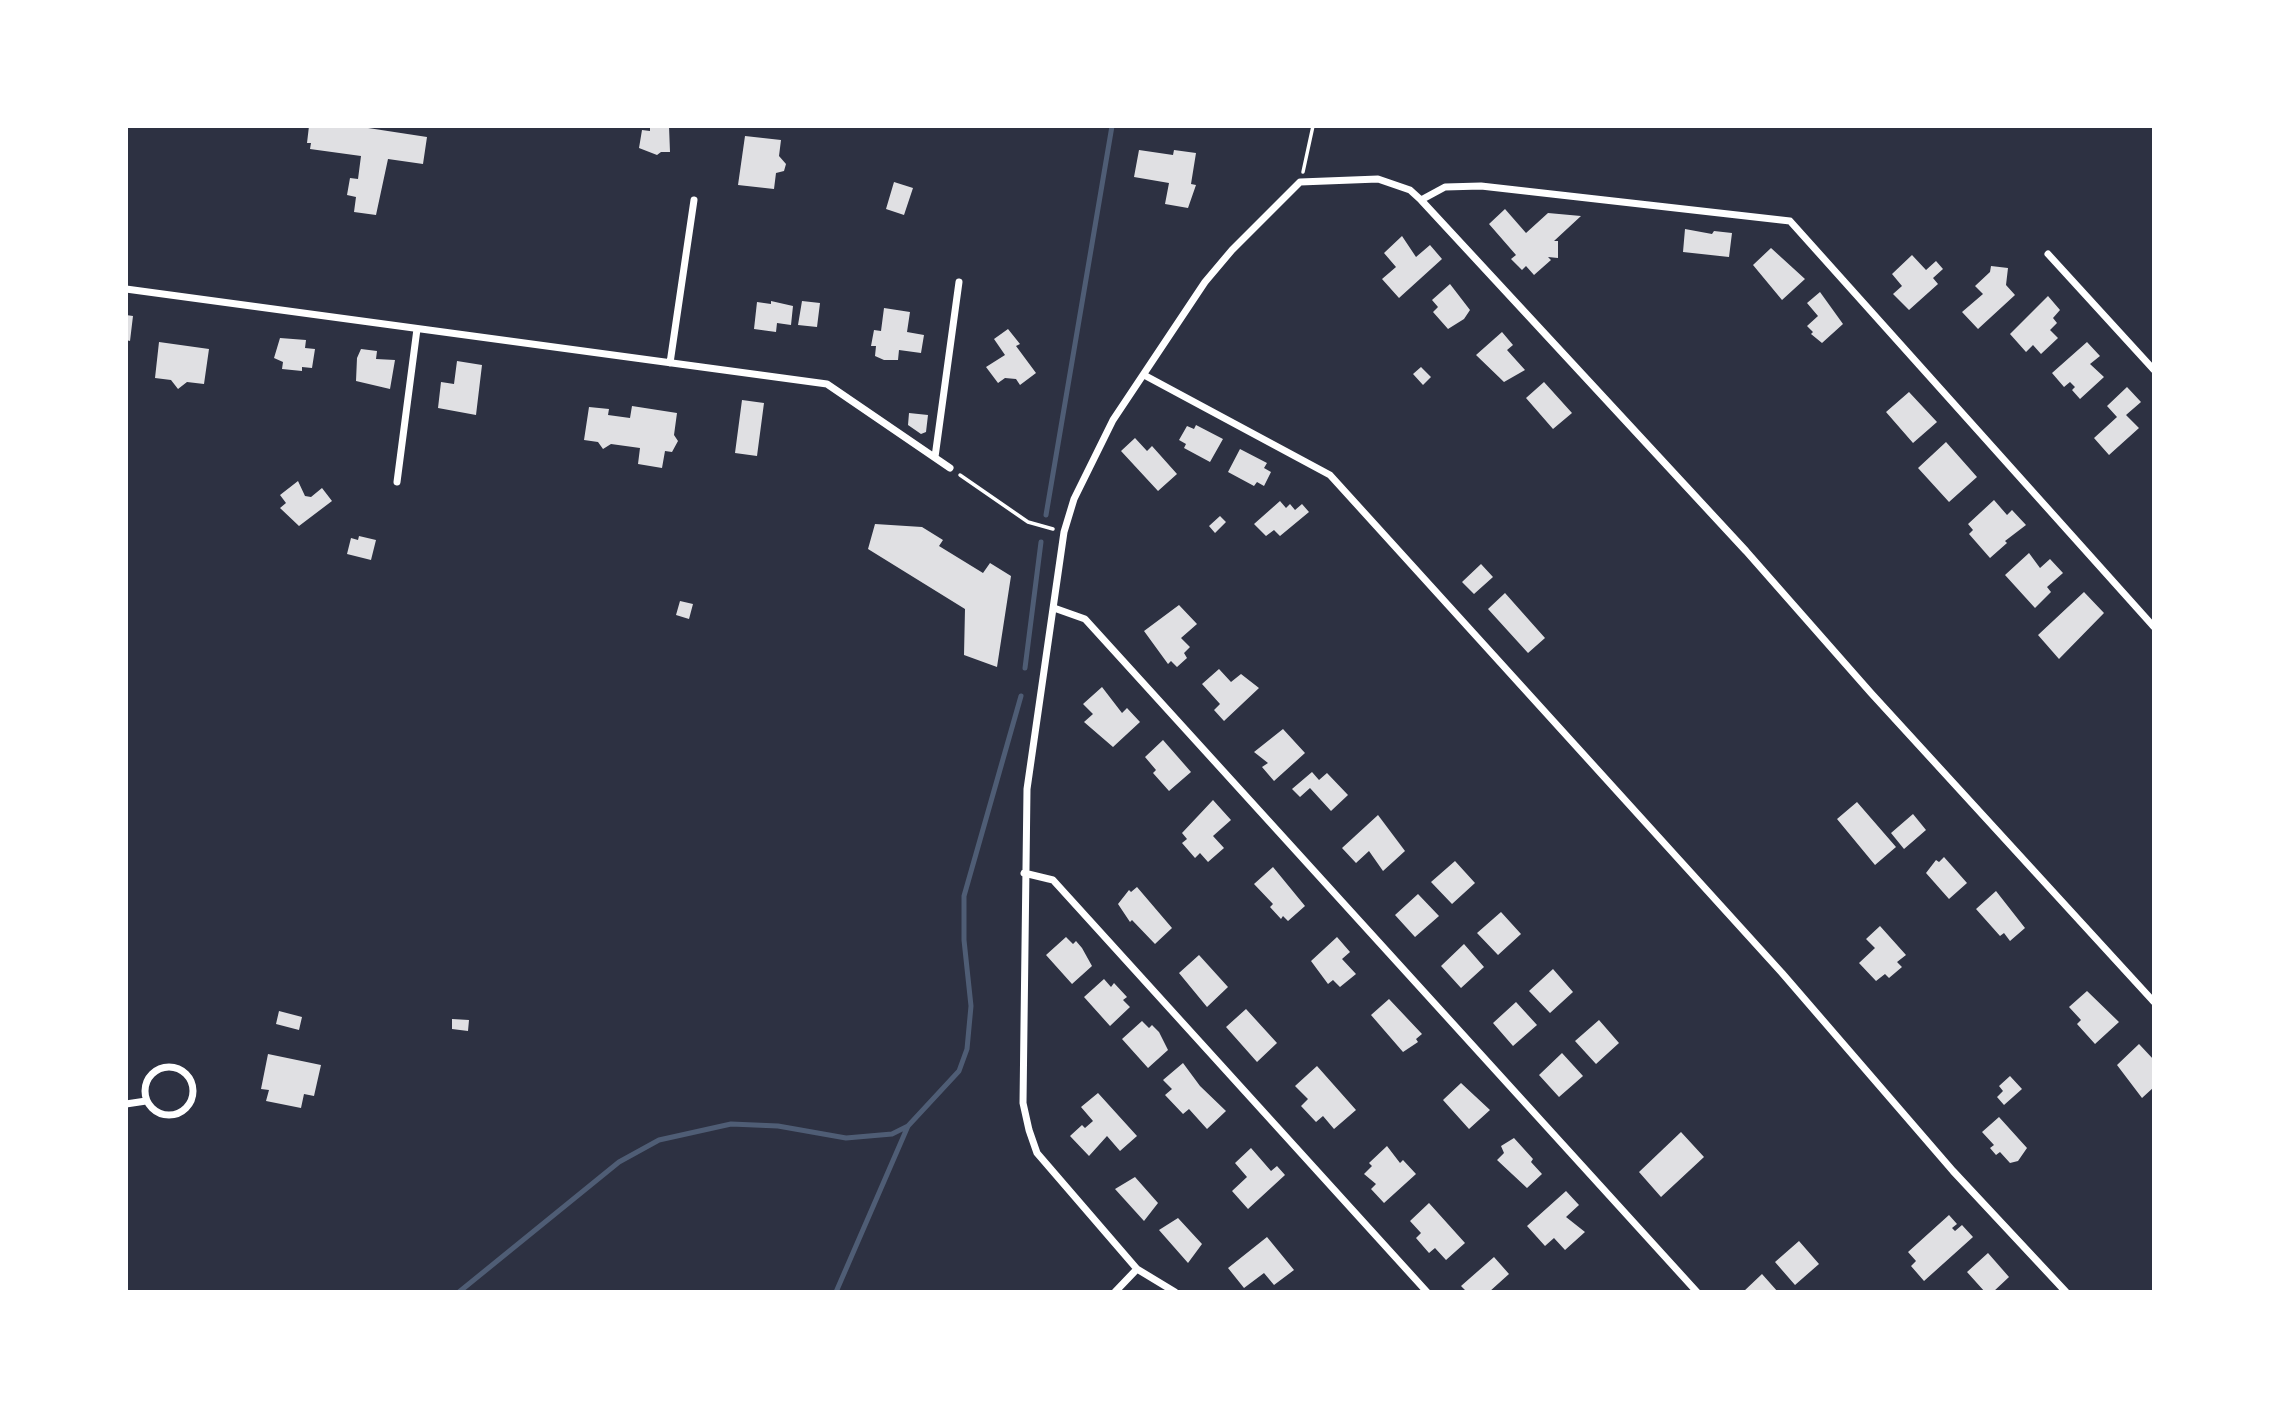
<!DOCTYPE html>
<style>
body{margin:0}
#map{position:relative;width:2280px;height:1418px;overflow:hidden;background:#2d3142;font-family:"Asap Condensed",sans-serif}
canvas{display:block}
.frame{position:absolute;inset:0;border:128px solid #fff;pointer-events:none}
</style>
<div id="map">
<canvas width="2280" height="1418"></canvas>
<div class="frame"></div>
</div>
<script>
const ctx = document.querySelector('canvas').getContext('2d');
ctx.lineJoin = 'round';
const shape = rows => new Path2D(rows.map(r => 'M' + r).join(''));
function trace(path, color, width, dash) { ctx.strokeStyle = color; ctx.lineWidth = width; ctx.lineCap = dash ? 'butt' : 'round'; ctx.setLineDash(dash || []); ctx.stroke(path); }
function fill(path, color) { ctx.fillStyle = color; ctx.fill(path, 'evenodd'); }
const stream = shape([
 [1046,515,1112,126],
 [1025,668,1041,542],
 [459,1292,619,1162,659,1140,731,1124,778,1126,846,1138,892,1134,908,1126,959,1071,967,1049,971,1006,964,940,964,896,1021,696],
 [836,1292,908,1126]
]);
const building = shape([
 [309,126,355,126,427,137,423,164,388,159,376,215,354,212,356,197,347,195,350,178,358,179,361,156,310,149,311,143,307,143],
 [650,126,669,126,670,152,661,152,657,155,639,148,642,130,650,131],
 [745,136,781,140,779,156,786,164,784,171,776,173,774,189,738,185],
 [1139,150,1173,155,1174,150,1196,153,1191,184,1196,185,1188,208,1165,204,1169,183,1134,177],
 [894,182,913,188,904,215,886,209],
 [1505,209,1526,233,1548,213,1581,216,1554,241,1558,241,1558,258,1548,257,1551,260,1534,275,1526,266,1522,270,1511,259,1516,255,1489,224],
 [1685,229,1712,234,1714,231,1732,233,1729,257,1683,252],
 [1402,236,1416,257,1430,245,1442,259,1399,298,1382,279,1396,267,1384,253],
 [1771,248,1805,279,1782,300,1753,265],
 [1912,255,1926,270,1936,261,1943,269,1933,278,1938,284,1909,310,1893,294,1902,286,1892,274],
 [1991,266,2008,268,2006,285,2015,295,1978,329,1962,312,1983,294,1975,286,1990,272],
 [1450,284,1470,310,1464,319,1448,329,1433,312,1438,307,1432,300],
 [1820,292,1843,324,1822,343,1811,334,1813,332,1807,326,1818,316,1807,303],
 [2048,296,2060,310,2053,318,2057,323,2050,330,2058,338,2041,354,2033,345,2026,352,2010,334],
 [771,301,793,306,791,325,777,323,776,332,754,329,757,302,771,304],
 [802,301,820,303,817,327,798,325],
 [884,308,910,312,907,332,924,335,921,353,899,350,898,360,884,360,875,356,876,346,871,346,874,330,881,331],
 [126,315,133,316,130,341,126,340],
 [1008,329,1020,344,1016,346,1036,373,1020,385,1016,379,1005,378,998,383,986,367,1005,355,994,339],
 [1502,332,1513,345,1507,350,1525,370,1504,382,1476,355],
 [280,338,306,340,305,348,315,349,312,368,302,367,302,371,282,369,283,362,274,358],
 [159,342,209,349,204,384,187,382,178,389,171,380,155,378],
 [2087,342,2100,356,2090,364,2104,377,2080,399,2072,390,2075,387,2070,382,2064,387,2052,373],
 [361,349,377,351,376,359,395,360,390,389,356,381,357,358],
 [457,361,482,365,476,415,438,408,441,382,454,384],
 [1421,367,1431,377,1423,385,1413,374],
 [1544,382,1572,413,1553,429,1526,398],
 [2127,387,2141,402,2126,415,2139,428,2109,455,2094,438,2117,417,2107,406],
 [1909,392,1937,422,1913,443,1886,412],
 [742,400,764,403,757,456,735,453],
 [632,406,677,413,674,435,678,441,672,452,665,451,662,468,638,464,640,448,611,444,603,449,598,442,584,440,589,407,609,409,608,415,630,418],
 [909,413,928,415,926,432,921,434,908,425],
 [1196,425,1223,439,1210,462,1184,448,1186,444,1179,440,1187,426,1194,429],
 [1135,438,1147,451,1152,446,1177,474,1158,491,1121,451],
 [1946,442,1977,477,1949,502,1918,468],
 [1240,449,1267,463,1264,468,1271,472,1264,486,1257,482,1254,486,1228,472],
 [298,481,305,496,311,497,322,488,332,501,299,526,280,508,286,503,280,495],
 [1994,500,2007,515,2012,510,2026,525,2005,541,2007,543,1990,558,1969,534,1973,530,1968,524],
 [1280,501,1286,508,1290,504,1295,510,1302,504,1309,512,1280,536,1274,530,1266,536,1254,524],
 [1220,516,1226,522,1215,533,1209,526],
 [875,524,922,527,943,540,939,546,983,573,990,563,1011,576,997,667,964,655,965,609,868,549],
 [359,536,376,540,371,560,347,554,351,538,358,540],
 [2029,553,2040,568,2050,559,2063,573,2047,587,2051,592,2035,608,2005,575],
 [1481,564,1493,577,1474,594,1462,582],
 [2084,592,2104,613,2059,659,2038,635],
 [1505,593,1545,638,1528,653,1488,609],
 [680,601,693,604,689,619,676,615],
 [1179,605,1197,624,1181,638,1190,647,1184,653,1187,658,1177,667,1171,661,1168,664,1144,631],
 [1219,669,1231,682,1241,674,1259,688,1224,721,1214,710,1220,704,1202,684],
 [1102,687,1122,713,1127,708,1140,722,1113,747,1084,722,1093,714,1083,704],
 [1283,729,1305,753,1274,781,1262,767,1268,763,1254,752],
 [1163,740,1191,772,1169,791,1153,773,1156,770,1145,757],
 [1312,772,1319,780,1327,773,1348,795,1331,811,1310,788,1300,797,1292,789],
 [1213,800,1231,820,1213,836,1224,848,1208,862,1200,853,1195,858,1182,843,1187,839,1182,833],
 [1857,802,1896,847,1875,865,1837,819],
 [1913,814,1926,830,1904,849,1891,833],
 [1378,815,1405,851,1383,871,1369,851,1356,863,1342,848],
 [1944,857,1967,883,1949,899,1926,873,1936,860,1939,862],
 [1455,861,1475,883,1452,904,1431,882],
 [1273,867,1305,906,1288,921,1283,916,1281,919,1270,907,1273,904,1254,884],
 [1137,887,1172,928,1155,944,1132,920,1130,922,1118,904,1129,890,1131,892],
 [1996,891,2025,928,2010,941,2004,933,2000,936,1976,909],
 [1418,894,1439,916,1415,937,1395,915],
 [1501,912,1521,934,1498,955,1477,933],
 [1880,926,1906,955,1897,962,1902,967,1889,978,1885,974,1876,981,1859,963,1875,948,1866,939],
 [1066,937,1073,944,1076,941,1082,948,1092,966,1072,984,1046,955],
 [1337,937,1350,952,1342,959,1356,974,1340,987,1333,980,1328,984,1311,961],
 [1464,944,1484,967,1461,988,1441,966],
 [1199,955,1228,987,1207,1007,1179,973],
 [1553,969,1573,992,1550,1013,1529,991],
 [1104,979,1111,987,1114,983,1127,997,1123,1000,1130,1007,1110,1026,1084,997],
 [2087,991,2119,1022,2095,1044,2077,1024,2081,1020,2069,1007],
 [1389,999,1422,1034,1416,1039,1418,1042,1403,1052,1371,1015],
 [1516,1002,1537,1025,1513,1046,1493,1023],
 [1246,1009,1277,1043,1257,1062,1226,1027],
 [279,1011,302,1017,299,1030,276,1024],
 [452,1019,469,1020,468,1031,452,1029],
 [1599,1020,1619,1043,1596,1064,1575,1041],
 [1142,1021,1149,1028,1152,1025,1159,1032,1168,1050,1148,1068,1122,1039],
 [2139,1044,2154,1060,2154,1087,2142,1098,2117,1065],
 [1562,1053,1583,1076,1559,1097,1539,1075],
 [268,1054,321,1065,314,1096,304,1094,301,1108,266,1101,269,1090,261,1089],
 [1183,1063,1200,1086,1226,1111,1207,1129,1189,1109,1183,1114,1165,1095,1172,1089,1163,1080],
 [1317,1066,1356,1110,1334,1129,1323,1116,1316,1122,1301,1106,1308,1099,1295,1086],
 [2010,1076,2022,1089,2004,1105,1997,1097,2003,1091,1999,1086],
 [1461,1083,1490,1110,1469,1129,1443,1100],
 [1098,1093,1137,1136,1120,1151,1107,1136,1089,1156,1070,1136,1082,1125,1085,1128,1093,1121,1081,1107],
 [1999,1117,2027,1148,2018,1161,2010,1163,2000,1152,1996,1155,1990,1148,1994,1145,1982,1132],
 [1681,1132,1704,1157,1661,1197,1639,1172],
 [1514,1138,1533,1159,1531,1162,1542,1174,1527,1188,1497,1160,1504,1153,1501,1146],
 [1387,1146,1400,1163,1403,1160,1416,1174,1384,1203,1371,1189,1376,1184,1364,1174,1372,1166,1369,1163],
 [1251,1148,1271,1171,1277,1166,1285,1175,1248,1209,1232,1191,1247,1177,1235,1163],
 [1135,1177,1158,1203,1144,1221,1115,1189],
 [1566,1191,1579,1205,1566,1217,1585,1232,1565,1250,1554,1238,1545,1246,1527,1226],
 [1429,1203,1465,1243,1446,1260,1435,1248,1429,1253,1416,1238,1421,1233,1410,1221],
 [1949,1215,1957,1224,1952,1228,1955,1231,1962,1225,1973,1237,1924,1281,1911,1266,1916,1261,1908,1252],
 [1178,1218,1202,1244,1188,1263,1159,1230],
 [1267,1237,1294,1270,1274,1285,1264,1273,1244,1288,1228,1268],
 [1799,1241,1819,1264,1795,1285,1775,1262],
 [1988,1253,2009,1277,1993,1292,1985,1292,1967,1272],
 [1494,1257,1509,1274,1489,1292,1467,1292,1461,1286],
 [1762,1274,1778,1292,1743,1292]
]);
const path = shape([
 [1303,172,1313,126],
 [960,475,1028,522,1053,529]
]);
const minor = shape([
 [1421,200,1445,187,1481,186,1790,221,2154,627],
 [2048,254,2154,370],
 [126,289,827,384,950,468],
 [670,363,694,200],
 [1144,375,1330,475,1782,973,1953,1171,2066,1292],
 [935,457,959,282],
 [397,482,417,329],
 [1054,608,1085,619,1697,1292],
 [1024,873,1053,880,1427,1292],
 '145 1091a24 24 0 1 1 48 0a24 24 0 1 1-48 0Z',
 [126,1104,146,1101],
 [1115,1292,1137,1269],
 [1175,1292,1137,1269,1037,1153,1029,1130,1023,1103,1027,789,1064,532,1074,499,1113,420,1205,282,1232,250,1300,182,1378,179,1410,190,1421,200,1746,551,1871,693,2154,1002]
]);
trace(stream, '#4f5d75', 5);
fill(building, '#e0e0e3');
trace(path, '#fff', 3.5);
trace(minor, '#fff', 7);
</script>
